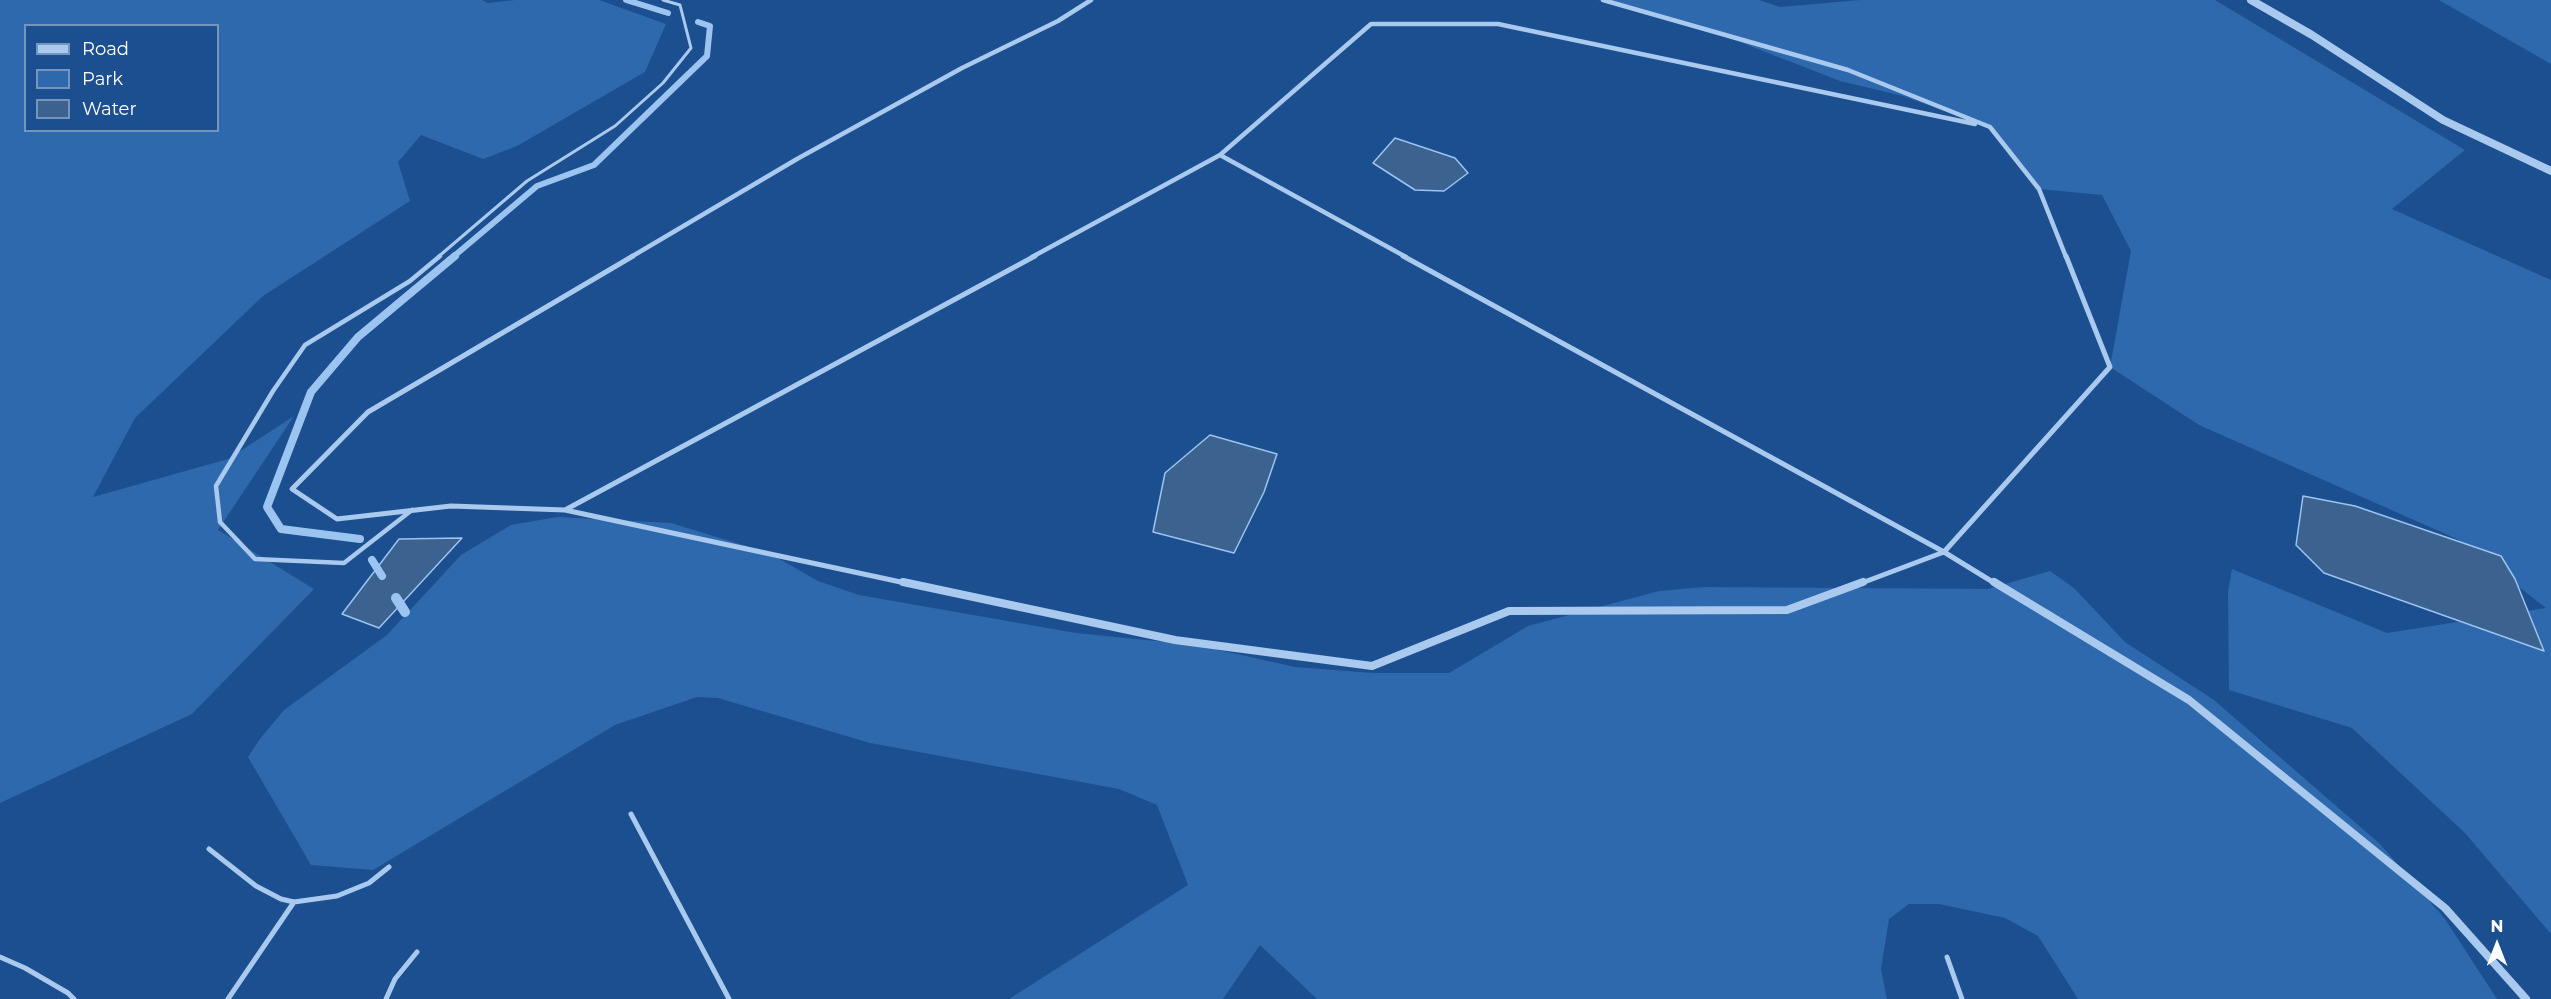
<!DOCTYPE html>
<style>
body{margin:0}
#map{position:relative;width:2551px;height:999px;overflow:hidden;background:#1b4f8f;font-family:Montserrat,sans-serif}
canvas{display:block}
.legend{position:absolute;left:24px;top:24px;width:195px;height:108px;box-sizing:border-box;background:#1b4f8f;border:2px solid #7695bc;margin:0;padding:8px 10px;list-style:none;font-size:18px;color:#fff}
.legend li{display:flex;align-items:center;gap:12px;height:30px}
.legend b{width:30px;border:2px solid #7695bc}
.north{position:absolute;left:2467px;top:915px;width:60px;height:60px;-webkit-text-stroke:4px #1b4f8f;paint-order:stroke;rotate:0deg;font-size:16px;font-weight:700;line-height:24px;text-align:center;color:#fff}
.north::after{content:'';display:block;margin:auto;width:21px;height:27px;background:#fff;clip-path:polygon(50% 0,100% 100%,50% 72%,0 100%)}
</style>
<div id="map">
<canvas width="2551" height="999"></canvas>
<ul class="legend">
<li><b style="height:8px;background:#a9c9ee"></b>Road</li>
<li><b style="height:16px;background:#2e69ad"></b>Park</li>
<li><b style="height:16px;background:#3c6290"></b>Water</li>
</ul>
<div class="north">N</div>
</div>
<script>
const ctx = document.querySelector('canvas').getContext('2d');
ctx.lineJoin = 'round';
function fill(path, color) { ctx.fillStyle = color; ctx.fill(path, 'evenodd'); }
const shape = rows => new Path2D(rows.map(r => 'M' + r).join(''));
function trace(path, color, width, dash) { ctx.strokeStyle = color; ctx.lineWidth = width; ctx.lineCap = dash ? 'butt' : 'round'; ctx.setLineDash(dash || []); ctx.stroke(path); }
const green = shape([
 [0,0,482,0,488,3,515,0,599,0,666,24,645,72,517,146,483,159,421,135,398,162,410,201,263,296,135,418,93,497,228,459,294,416,218,530,314,589,192,714,0,803],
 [26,26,218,26,218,130,26,130],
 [1598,0,1759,0,1780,7,1860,0,2215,0,2465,150,2392,209,2551,280,2551,934,2465,833,2352,728,2229,690,2228,592,2232,569,2387,633,2546,608,2457,539,2199,425,2110,367,2131,251,2102,195,2039,189,1990,127,1903,96,1840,81,1727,37],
 [2439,0,2551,0,2551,64],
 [557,517,671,523,769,553,818,581,859,595,1076,633,1197,645,1295,667,1373,673,1449,673,1528,626,1659,591,1705,587,1988,589,2050,571,2074,588,2125,642,2214,700,2380,844,2445,919,2497,999,2078,999,2038,936,2005,918,1939,904,1909,904,1889,919,1881,969,1887,999,1317,999,1260,945,1223,999,1009,999,1188,885,1157,805,1119,789,870,743,718,698,697,697,615,725,373,870,311,865,248,757,259,740,284,710,387,635,461,555,511,525]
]);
const water = shape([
 [1395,138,1455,158,1468,173,1444,191,1415,190,1373,163,1395,138],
 [1210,435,1277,454,1264,492,1234,553,1153,532,1165,473,1210,435],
 [2303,496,2355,506,2501,556,2515,579,2544,651,2324,573,2296,545,2303,496],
 [462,538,379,628,342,614,399,539,462,538]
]);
const streamFar2 = shape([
 [626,0,668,13],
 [453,257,537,186,594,165,707,56,710,26,698,22]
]);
const streamFar1 = shape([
 [360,539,281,529,267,507,311,392,358,337,455,256],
 [372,560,382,576]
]);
const stream = shape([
 [396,598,405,612]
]);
const serviceFar2 = shape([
 [438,257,527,181,615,126,663,83,691,48,680,5,663,0]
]);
const serviceFar1 = shape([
 [412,510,344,563,255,559,220,522,216,486,273,391,305,345,410,281,440,256]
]);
const service = shape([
 [631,814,729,999],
 [209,849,256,886,281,899,294,902,337,896,369,883,389,867],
 [0,957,25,968,68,993,74,999],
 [1947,957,1962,999],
 [228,999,294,902],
 [386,999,395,979,417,952]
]);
const minorFar2 = shape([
 [1603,0,1848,70,1990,127,2039,189,2066,257],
 [1220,155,1406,257],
 [631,257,797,159,962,68,1058,21,1091,0],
 [1032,257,1220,155,1371,24,1498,24,1975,124]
]);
const minorFar1 = shape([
 [633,256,368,412,292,489,337,519,451,506,565,510,910,584],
 [1403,256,1944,552,1996,584],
 [565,510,1035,256],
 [1859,584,1944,552,2110,367,2066,256]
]);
const minor = shape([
 [903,582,1175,640,1372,666,1509,611,1787,610,1863,582],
 [1994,582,2189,700,2445,908,2526,999]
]);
const tertiary = shape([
 [2251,0,2312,35,2443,120,2551,171]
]);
fill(green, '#2e69ad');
fill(water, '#3c6290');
trace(water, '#9cc4f0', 1.5);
trace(streamFar2, '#9cc4f0', 6);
trace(streamFar1, '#9cc4f0', 8);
trace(stream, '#9cc4f0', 10);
trace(serviceFar2, '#a9c9ee', 3);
trace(serviceFar1, '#a9c9ee', 4.5);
trace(service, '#a9c9ee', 5);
trace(minorFar2, '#a9c9ee', 4.5);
trace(minorFar1, '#a9c9ee', 5);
trace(minor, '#a9c9ee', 8);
trace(tertiary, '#a9c9ee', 8);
</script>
